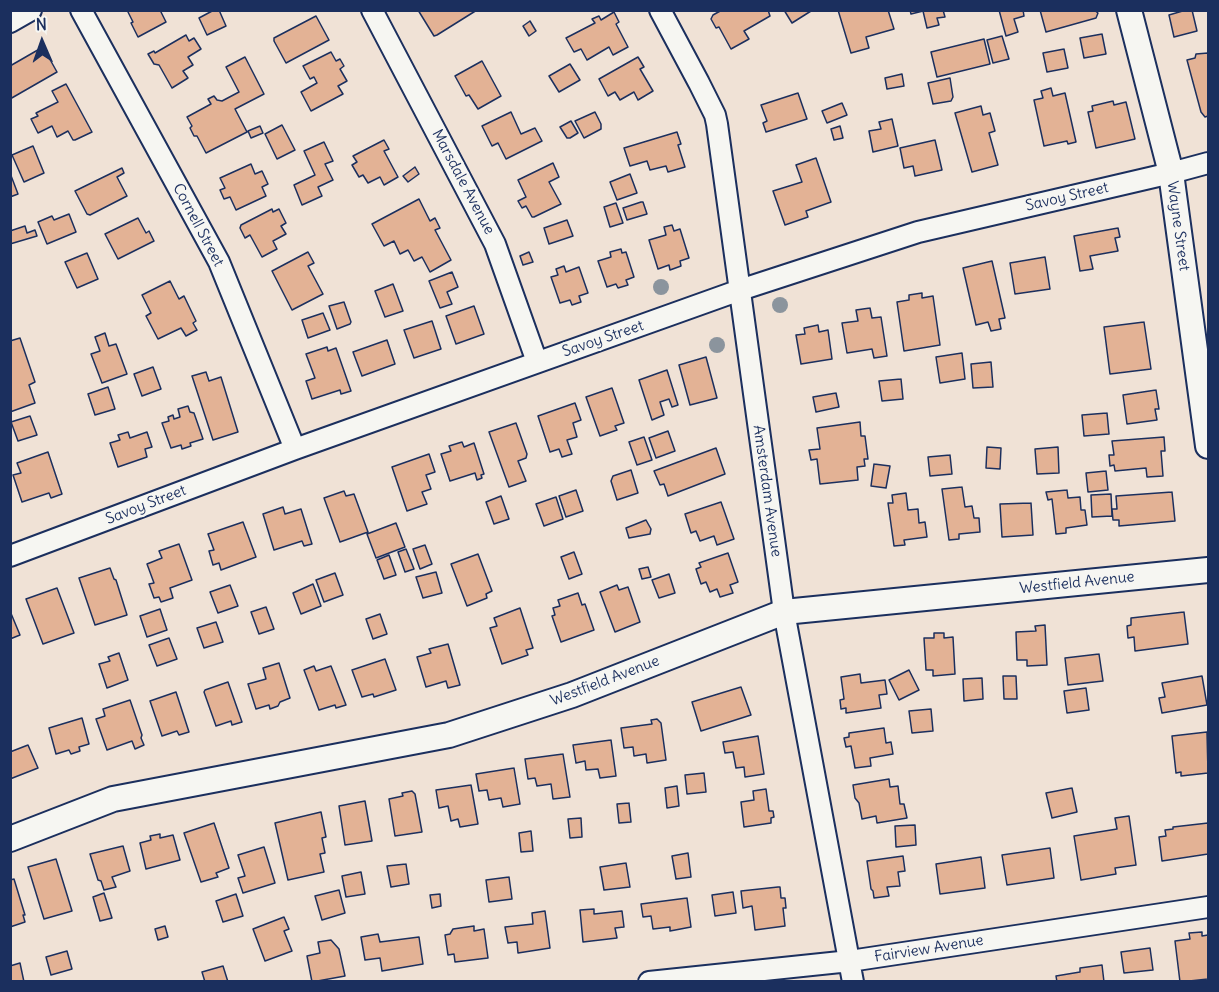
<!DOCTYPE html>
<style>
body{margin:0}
#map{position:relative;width:1219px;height:992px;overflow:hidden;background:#f0e2d6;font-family:Delius,sans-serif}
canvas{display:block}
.frame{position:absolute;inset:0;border:12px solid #1b2f5e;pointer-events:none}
.north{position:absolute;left:12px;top:12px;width:60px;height:60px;-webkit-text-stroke:4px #f6f6f2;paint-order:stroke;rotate:358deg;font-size:16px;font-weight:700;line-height:24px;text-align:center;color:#1b2f5e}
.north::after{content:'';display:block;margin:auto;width:21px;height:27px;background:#1b2f5e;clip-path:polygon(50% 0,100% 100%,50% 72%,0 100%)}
</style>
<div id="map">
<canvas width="1219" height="992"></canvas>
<div class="frame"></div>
<div class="north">N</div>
</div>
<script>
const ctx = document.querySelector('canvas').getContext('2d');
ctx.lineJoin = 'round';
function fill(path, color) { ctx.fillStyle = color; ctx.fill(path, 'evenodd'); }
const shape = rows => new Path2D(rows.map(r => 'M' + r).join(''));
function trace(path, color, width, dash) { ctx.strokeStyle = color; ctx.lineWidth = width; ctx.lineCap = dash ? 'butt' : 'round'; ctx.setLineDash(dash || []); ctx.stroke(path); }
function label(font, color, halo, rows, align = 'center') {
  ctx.font = font + ' Delius,sans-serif'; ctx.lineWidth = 5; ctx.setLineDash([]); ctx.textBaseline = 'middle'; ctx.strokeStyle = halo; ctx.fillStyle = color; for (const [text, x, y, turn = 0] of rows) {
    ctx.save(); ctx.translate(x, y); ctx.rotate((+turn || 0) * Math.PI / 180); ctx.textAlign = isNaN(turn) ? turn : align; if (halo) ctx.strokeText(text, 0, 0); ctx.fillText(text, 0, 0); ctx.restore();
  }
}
const building = shape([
 [127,10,160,10,166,22,138,37,131,23,133,22,127,10],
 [214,10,219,10,226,26,207,35,199,18,214,10],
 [418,10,477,10,437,35,434,36,418,10],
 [722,10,768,10,770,16,744,31,749,39,731,49,719,27,716,28,711,19,713,15,722,10],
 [784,10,811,10,811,11,792,23,784,10],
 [838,10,888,10,894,29,866,37,869,48,851,53,838,10],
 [910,10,943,10,945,17,937,18,939,25,927,28,923,11,911,14,910,10],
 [999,10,1023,10,1024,16,1014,19,1018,32,1006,36,999,10],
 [1040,10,1094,10,1098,13,1096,18,1046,32,1040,10],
 [1186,10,1192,10,1197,31,1174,37,1169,15,1186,10],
 [614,12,619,22,616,24,628,47,613,55,609,47,587,60,581,49,574,52,566,38,595,23,592,19,599,16,601,20,614,12],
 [316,16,329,40,286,63,274,41,274,38,316,16],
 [530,21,536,31,529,36,523,26,530,21],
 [1102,34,1106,54,1084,58,1080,38,1102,34],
 [186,35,189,41,194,38,201,49,188,57,193,65,183,71,188,78,172,88,159,65,154,64,148,54,154,51,155,53,186,35],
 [1002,36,1009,59,993,63,987,40,1002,36],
 [984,39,990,64,937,77,931,52,984,39],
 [43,47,57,72,10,99,10,66,43,47],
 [1064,49,1068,68,1047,72,1043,53,1064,49],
 [331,52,336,61,340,59,344,66,340,69,347,81,338,86,343,94,311,111,301,92,317,83,314,77,310,79,303,66,331,52],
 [1208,53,1208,116,1205,117,1201,112,1187,60,1195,58,1196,54,1208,53],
 [245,57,264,94,235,109,247,132,206,153,197,136,194,136,190,128,192,126,187,117,211,104,208,99,214,96,217,100,222,101,239,92,226,67,245,57],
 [638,57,644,67,640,69,653,91,638,100,634,92,620,100,615,92,608,96,599,79,638,57],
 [482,61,501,96,478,109,469,95,466,96,455,76,482,61],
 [570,64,580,80,559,92,549,76,570,64],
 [902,74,904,86,887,89,885,78,902,74],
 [950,78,953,97,951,101,933,104,928,83,950,78],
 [66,84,92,132,75,140,73,140,68,131,57,137,52,126,38,133,31,119,38,116,36,113,58,102,52,91,66,84],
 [1051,88,1053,96,1065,93,1076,142,1068,144,1067,141,1044,146,1034,100,1043,98,1041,91,1051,88],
 [798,93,807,119,766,132,763,123,767,121,761,105,798,93],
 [1113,101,1114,105,1126,102,1135,139,1096,148,1088,112,1093,111,1092,106,1113,101],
 [842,103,847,115,827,123,822,111,842,103],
 [981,106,983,115,990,113,995,131,989,133,998,165,972,172,955,113,981,106],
 [511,112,521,134,535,128,542,141,506,159,498,143,492,146,482,126,511,112],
 [595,112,601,124,601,129,584,138,575,121,595,112],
 [892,119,898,146,873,152,869,131,881,129,879,122,892,119],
 [571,121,578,133,570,138,567,138,560,127,571,121],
 [282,125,295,150,277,159,265,134,282,125],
 [260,126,263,133,251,138,248,131,260,126],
 [840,126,843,138,834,140,831,129,840,126],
 [677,132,681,144,678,145,685,167,668,172,666,166,650,170,647,161,630,166,624,148,677,132],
 [384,140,389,149,384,151,398,177,384,185,380,177,368,183,363,175,359,177,352,165,357,162,353,156,384,140],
 [935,140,942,170,915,176,913,166,904,168,900,148,935,140],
 [324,142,333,161,325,164,333,180,318,187,322,196,302,205,294,185,315,175,304,151,324,142],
 [33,146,44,173,24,182,12,155,33,146],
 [816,158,831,202,806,211,808,217,785,225,773,191,802,182,796,165,816,158],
 [553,163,559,177,549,182,561,204,534,217,532,217,526,206,522,208,518,201,526,197,518,180,553,163],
 [251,164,255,174,262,171,268,184,262,187,266,196,236,210,230,197,224,199,220,190,225,188,220,178,251,164],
 [415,167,419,174,408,182,403,176,415,167],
 [122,168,124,173,117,177,127,196,90,215,87,214,75,191,122,168],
 [10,173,18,194,10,197,10,173],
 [630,174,637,193,617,200,610,182,630,174],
 [419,199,430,221,435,218,440,228,435,230,451,260,430,272,422,257,414,261,408,250,400,254,394,241,384,246,372,224,419,199],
 [641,202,643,202,647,214,627,220,623,208,641,202],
 [616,203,623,223,610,227,604,207,616,203],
 [272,209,273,212,279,209,286,223,281,226,286,234,273,241,277,249,262,257,250,235,245,238,240,228,241,225,272,209],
 [69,214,76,232,47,244,38,222,52,216,54,220,69,214],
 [138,218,146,233,149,231,154,241,118,259,105,234,138,218],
 [567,220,573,236,549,244,544,228,567,220],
 [672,225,674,231,680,229,689,258,680,261,681,266,670,270,669,265,658,269,649,240,666,235,664,227,672,225],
 [25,226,27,233,35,230,37,236,10,244,10,231,25,226],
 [1118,228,1120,237,1115,238,1118,251,1090,256,1093,269,1080,271,1074,236,1118,228],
 [621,249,622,253,626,252,634,277,626,280,628,285,618,288,616,284,607,287,598,261,611,257,610,252,621,249],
 [308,252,314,263,308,266,323,294,292,310,272,271,308,252],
 [529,252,533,262,523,265,520,256,529,252],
 [87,253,98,279,77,288,65,262,87,253],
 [1045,257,1050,289,1015,294,1010,263,1045,257],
 [992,261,1005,318,999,319,1001,329,991,331,988,322,976,325,963,268,992,261],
 [564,266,566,272,579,267,588,293,579,296,581,302,572,305,570,300,560,303,551,277,558,275,556,269,564,266],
 [452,272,458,287,447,292,452,304,440,308,429,281,452,272],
 [170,281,179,299,184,296,196,321,193,323,197,330,186,336,181,328,158,339,146,316,151,313,142,295,170,281],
 [393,284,403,311,385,317,375,291,393,284],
 [922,293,922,298,933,296,940,345,904,351,897,302,909,300,909,295,922,293],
 [344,302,351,322,350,324,337,329,329,306,344,302],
 [474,306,484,334,456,344,446,316,474,306],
 [870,308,872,318,881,317,887,356,874,358,872,349,847,353,842,323,858,321,856,310,870,308],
 [323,313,330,330,308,338,302,320,323,313],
 [432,321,441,349,414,358,404,330,432,321],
 [1144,322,1151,369,1110,374,1104,327,1144,322],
 [818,325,819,332,828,330,832,359,801,364,796,335,805,334,804,328,818,325],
 [105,333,109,346,116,344,127,374,102,383,91,354,100,351,95,337,105,333],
 [20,338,35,382,29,385,35,403,10,412,10,341,20,338],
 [387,340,395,364,362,376,353,352,387,340],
 [327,347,328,351,336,348,351,391,341,394,340,390,312,399,306,381,315,378,306,354,327,347],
 [962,353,965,379,940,383,936,357,962,353],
 [706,357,717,398,690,405,679,365,706,357],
 [991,362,993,387,973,388,971,364,991,362],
 [153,367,161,389,142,396,134,374,153,367],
 [667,370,678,405,672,407,669,399,660,402,664,415,652,420,639,380,667,370],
 [206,372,209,381,221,377,238,432,213,440,192,376,206,372],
 [901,379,903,399,882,401,879,381,901,379],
 [108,387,115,409,95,415,88,394,108,387],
 [612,388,624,423,615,426,617,430,600,436,586,397,612,388],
 [1156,390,1159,409,1155,409,1157,420,1127,424,1123,395,1156,390],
 [836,393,839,407,816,412,813,397,836,393],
 [575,403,581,420,573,423,577,437,567,440,572,454,562,457,559,449,550,452,538,416,575,403],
 [188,406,190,412,194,413,203,439,190,443,191,446,182,449,181,445,171,448,162,423,169,421,168,417,173,415,174,419,180,417,178,409,188,406],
 [1107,413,1109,434,1084,436,1082,415,1107,413],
 [30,416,37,435,18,441,11,422,30,416],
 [860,422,861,436,865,436,868,459,864,459,865,466,857,467,858,480,820,484,817,459,811,460,809,450,820,449,817,428,860,422],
 [516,423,527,454,526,458,518,461,526,481,509,487,489,432,516,423],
 [668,431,675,451,656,458,649,438,668,431],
 [128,432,130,438,147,432,152,447,145,449,147,457,118,467,110,443,120,440,118,435,128,432],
 [644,437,652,460,637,465,629,442,644,437],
 [1164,437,1165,451,1161,451,1163,476,1147,477,1146,468,1115,471,1114,465,1110,466,1109,455,1114,455,1112,441,1164,437],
 [462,442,464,447,474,443,484,474,481,475,482,478,477,480,475,473,450,481,441,454,451,451,449,446,462,442],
 [987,447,1001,448,1000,469,986,468,987,447],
 [1058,447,1059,473,1037,474,1035,449,1058,447],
 [716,448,725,474,668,496,664,484,660,485,654,471,716,448],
 [48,452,62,494,51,498,49,493,22,502,13,475,21,473,17,463,48,452],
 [429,454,435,472,426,475,431,489,422,492,427,504,407,511,392,467,429,454],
 [950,455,952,474,930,476,928,457,950,455],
 [874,464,890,466,886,488,871,486,874,464],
 [631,470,638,493,617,500,611,481,613,476,631,470],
 [1106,471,1108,490,1088,492,1086,473,1106,471],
 [962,487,965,507,972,506,974,518,979,518,980,532,959,534,959,539,949,540,942,489,962,487],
 [576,490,583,511,566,517,559,496,576,490],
 [1067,490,1068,498,1080,497,1081,510,1085,510,1087,525,1066,528,1066,533,1056,534,1052,499,1048,500,1046,492,1067,490],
 [344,491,346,496,354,494,368,532,340,542,324,498,344,491],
 [1172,492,1175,521,1119,526,1119,520,1113,520,1112,509,1117,509,1116,496,1172,492],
 [906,493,908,510,918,509,919,523,925,522,927,537,904,540,905,545,894,546,888,503,893,503,892,495,906,493],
 [1111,494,1112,516,1092,517,1091,495,1111,494],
 [501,496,509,519,494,524,486,502,501,496],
 [556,497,563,519,544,526,536,504,556,497],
 [721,502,734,539,717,545,714,536,700,541,696,531,691,533,685,514,721,502],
 [1031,503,1033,535,1002,537,1000,504,1031,503],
 [283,507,285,514,301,509,312,544,304,546,302,541,274,550,263,514,283,507],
 [646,520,651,529,650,534,629,538,626,528,646,520],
 [243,522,256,557,221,570,219,563,213,565,209,551,214,550,208,534,243,522],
 [396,523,405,547,376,558,367,534,396,523],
 [179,544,192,580,170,588,173,598,161,602,159,597,154,598,149,584,154,583,147,564,162,558,159,551,179,544],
 [425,545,432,564,420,569,413,549,425,545],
 [406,549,414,569,405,572,398,552,406,549],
 [574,552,582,574,569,579,561,557,574,552],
 [728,553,738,582,730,585,733,593,720,597,717,589,710,592,706,582,701,584,696,569,701,567,699,563,728,553],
 [478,554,492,591,486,594,487,598,467,606,451,564,478,554],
 [389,555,396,575,384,579,377,560,389,555],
 [648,567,651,577,642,579,639,569,648,567],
 [110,568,114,579,116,580,127,615,95,625,79,578,110,568],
 [436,572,442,593,423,598,416,577,436,572],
 [335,573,343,595,324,602,316,580,335,573],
 [669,574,675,593,659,598,652,580,669,574],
 [313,584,321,606,301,614,293,593,313,584],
 [230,585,238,606,218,613,210,592,230,585],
 [617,585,619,590,628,587,640,622,615,632,600,592,617,585],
 [57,588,74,633,43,644,26,599,57,588],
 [578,593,582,605,585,604,594,630,561,642,552,616,555,615,553,608,560,606,558,600,578,593],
 [266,607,274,629,259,634,251,612,266,607],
 [520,608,533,648,526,650,528,655,502,664,490,628,497,626,494,618,520,608],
 [160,609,167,630,147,637,140,616,160,609],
 [10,611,20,635,10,639,10,611],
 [1184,612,1188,644,1135,651,1134,637,1128,638,1127,626,1131,625,1131,618,1184,612],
 [380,614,387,634,373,639,366,619,380,614],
 [216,622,223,642,204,648,197,628,216,622],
 [1045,625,1047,665,1027,666,1027,660,1017,660,1016,632,1036,631,1035,626,1045,625],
 [934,633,944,633,944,638,953,637,955,674,933,676,933,670,926,670,924,638,934,638,934,633],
 [169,638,177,659,157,666,149,645,169,638],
 [448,644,460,685,448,688,446,681,426,687,417,657,431,653,429,649,448,644],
 [119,653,128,680,107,688,99,664,110,661,108,657,119,653],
 [1099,654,1103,681,1068,685,1065,658,1099,654],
 [385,659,396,690,374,697,373,694,362,697,352,670,385,659],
 [279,663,290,698,280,702,278,706,270,709,269,705,256,709,248,684,266,679,263,668,279,663],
 [314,666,316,671,331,666,346,705,336,708,335,705,319,710,304,670,314,666],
 [909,670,919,690,899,700,889,680,909,670],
 [860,674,861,683,885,680,887,694,879,695,881,708,846,713,846,708,841,709,840,700,844,699,841,677,860,674],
 [1003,676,1016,676,1017,699,1004,699,1003,676],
 [1202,676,1207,705,1162,713,1159,698,1165,697,1162,683,1202,676],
 [982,678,983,699,964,701,963,679,982,678],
 [228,682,242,722,232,725,231,721,216,726,204,692,205,690,228,682],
 [741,687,751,715,701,731,692,702,741,687],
 [1086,688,1089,710,1067,713,1064,691,1086,688],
 [176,692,189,732,179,735,177,731,162,736,150,701,176,692],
 [130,700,142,735,141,738,144,745,135,749,132,741,107,750,96,719,105,716,103,709,130,700],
 [931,709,933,731,912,733,909,711,931,709],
 [82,718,89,744,79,747,80,751,71,754,69,750,56,754,49,728,82,718],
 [657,719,661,723,666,760,647,763,646,754,634,756,633,747,624,748,621,728,652,724,651,720,657,719],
 [884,728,886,743,891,742,893,754,870,758,871,766,855,768,851,746,846,747,844,738,849,737,849,733,884,728],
 [1207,732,1208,773,1181,776,1181,772,1176,773,1172,736,1207,732],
 [758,736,764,774,745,777,744,767,736,768,733,752,725,753,723,742,758,736],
 [611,740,616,776,600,778,598,769,586,770,585,761,576,763,573,745,611,740],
 [28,745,38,768,10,779,10,752,28,745],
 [563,754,570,797,553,799,551,784,537,786,535,778,528,779,525,759,563,754],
 [514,768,520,804,503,807,501,798,489,800,487,790,479,791,476,774,514,768],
 [704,773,706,792,687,794,685,775,704,773],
 [889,779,890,787,898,786,900,804,904,804,907,818,877,823,876,816,862,819,859,803,855,798,853,785,889,779],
 [471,785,478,824,460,827,458,819,451,821,448,806,439,808,436,790,471,785],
 [677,786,679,806,667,808,665,788,677,786],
 [1072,788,1077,812,1052,818,1046,793,1072,788],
 [766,789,769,811,773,811,774,817,771,818,771,823,744,827,741,802,754,800,753,791,766,789],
 [412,791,415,794,422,832,395,836,389,799,403,796,402,793,412,791],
 [365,801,372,841,345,845,339,806,365,801],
 [629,803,631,822,619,823,617,804,629,803],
 [321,812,326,837,322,838,325,853,320,854,324,872,288,880,275,823,321,812],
 [1129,816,1136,865,1115,868,1116,874,1081,880,1074,836,1117,829,1115,818,1129,816],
 [581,818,582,837,570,838,568,819,581,818],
 [214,823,229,868,216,873,218,877,201,882,184,833,214,823],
 [1208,823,1208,854,1162,861,1159,837,1166,836,1165,830,1173,829,1173,827,1208,823],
 [915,825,916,845,896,847,895,826,915,825],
 [531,831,533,851,521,852,519,833,531,831],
 [160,834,160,838,173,835,180,860,146,869,140,843,151,840,150,836,160,834],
 [123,846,130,871,112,877,116,887,104,890,101,881,98,880,90,854,123,846],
 [264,847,275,883,243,893,238,878,245,876,238,855,264,847],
 [1050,848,1054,878,1007,885,1002,855,1050,848],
 [688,853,691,877,676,879,672,856,688,853],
 [903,856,905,871,898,872,900,886,887,887,889,896,874,898,873,891,871,889,867,861,903,856],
 [981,857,985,888,940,894,936,864,981,857],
 [56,859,72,911,44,919,28,867,56,859],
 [626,863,630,887,604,890,600,867,626,863],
 [406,864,409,884,391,887,387,866,406,864],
 [361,872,365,894,346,897,342,876,361,872],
 [509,877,512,899,489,902,486,880,509,877],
 [14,879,25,915,23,915,25,922,10,927,10,880,14,879],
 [778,887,780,887,781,898,785,898,786,908,783,908,785,926,755,930,752,906,743,908,741,891,778,887],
 [339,890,345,913,322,920,315,896,339,890],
 [733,892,736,913,715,916,712,895,733,892],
 [104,893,112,918,100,921,93,897,104,893],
 [236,894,243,916,223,922,216,901,236,894],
 [440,894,441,906,432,908,430,895,440,894],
 [687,898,691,927,670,931,670,927,653,929,651,916,643,917,641,904,687,898],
 [594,909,594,914,622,911,624,927,615,928,617,938,583,942,580,910,594,909],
 [545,911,550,948,518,953,517,942,508,943,505,927,533,924,532,913,545,911],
 [284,917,289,929,284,931,292,951,265,961,253,929,284,917],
 [165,926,168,937,158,940,155,929,165,926],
 [474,926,474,931,484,929,488,958,455,962,454,954,448,955,445,935,450,934,453,929,474,926],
 [1202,932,1202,936,1208,935,1208,979,1180,982,1175,941,1190,939,1189,933,1202,932],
 [378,934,380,942,419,937,423,964,382,971,380,958,365,960,361,937,378,934],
 [331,940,339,949,345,976,312,982,307,956,320,953,318,942,331,940],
 [1150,948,1153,970,1124,973,1121,952,1150,948],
 [67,951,72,969,51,975,46,957,67,951],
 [20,963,24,982,11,982,10,966,20,963],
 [1102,965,1104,982,1057,982,1056,976,1080,972,1080,968,1102,965],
 [223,966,228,982,205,982,202,972,223,966]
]);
const minor = shape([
 [81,10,219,262,295,449],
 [372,10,495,244,537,362],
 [660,10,699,83,715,115,717,124,784,612,853,982],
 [10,22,31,10],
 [10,556,295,449,740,290,918,232,1171,173,1208,163],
 [649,982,850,961,1208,907]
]);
const tertiary = shape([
 [1129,10,1171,173,1208,446],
 [10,839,113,799,449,735,572,695,784,612,1208,570]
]);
const trees = [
 [661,287],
 [780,305],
 [717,345]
];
const streetNames = [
 ["Marsdale Avenue",463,182,62],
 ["Savoy Street",1067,197,-13],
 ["Cornell Street",198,225,62],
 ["Wayne Street",1178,226,82],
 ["Savoy Street",603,339,-19],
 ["Amsterdam Avenue",767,491,82],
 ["Savoy Street",146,505,-21],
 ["Westfield Avenue",1077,583,-6],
 ["Westfield Avenue",605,681,-21],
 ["Fairview Avenue",929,949,-9]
];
fill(building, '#e3b295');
trace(building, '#1b2f5e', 1.5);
trace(minor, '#1b2f5e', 24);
trace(tertiary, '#1b2f5e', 28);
trace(minor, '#f6f6f2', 20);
trace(tertiary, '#f6f6f2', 24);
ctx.fillStyle = '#8b949d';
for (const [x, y] of trees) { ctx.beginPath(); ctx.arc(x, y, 8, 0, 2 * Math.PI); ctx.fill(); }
label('15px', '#1b2f5e', '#f6f6f2', streetNames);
</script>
